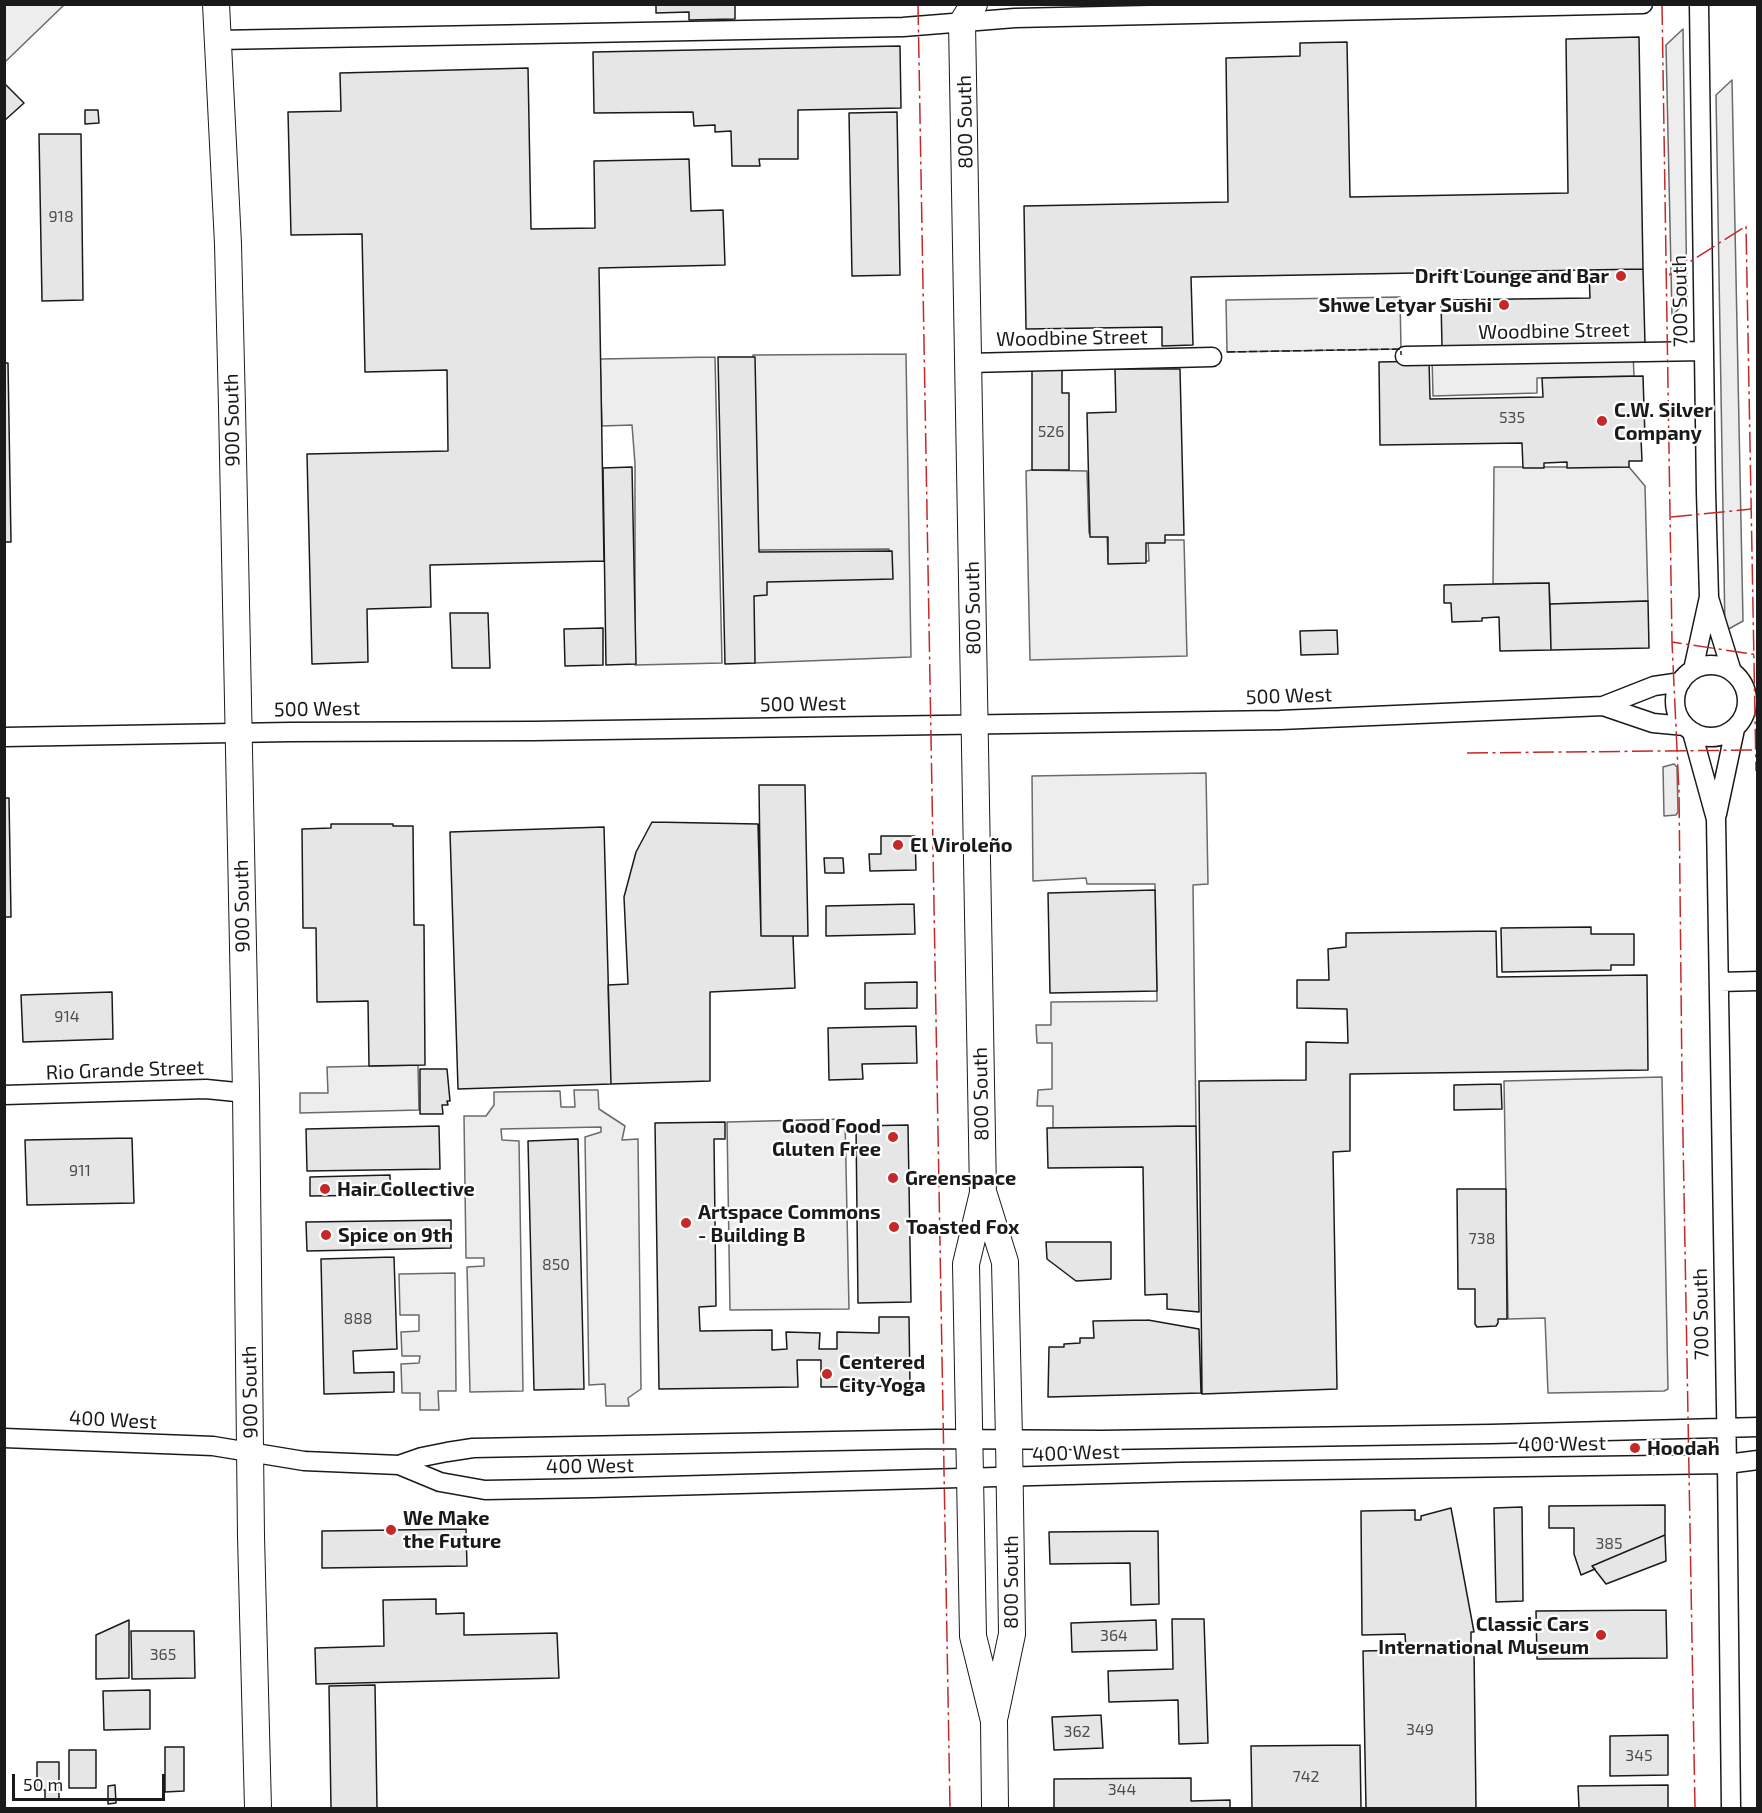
<!DOCTYPE html>
<meta charset="utf-8">
<style>
body{margin:0}
#map{position:relative;width:1762px;height:1813px;overflow:hidden;background:#fff;font-family:"Exo 2",sans-serif}
canvas{display:block}
.frame{position:absolute;inset:0;border:6px solid #1a1a1a;pointer-events:none}
.scale{position:absolute;left:12px;top:1774px;width:153px;height:27px;box-sizing:border-box;border:3px solid #1a1a1a;border-top:0;padding-left:8px;font-size:18px;line-height:21px;white-space:nowrap;color:#1a1a1a;-webkit-text-stroke:4px #fff;paint-order:stroke}
</style>
<div id="map">
<canvas width="1762" height="1813"></canvas>
<div class="frame"></div>
<div class="scale">50 m</div>
</div>
<script>
const ctx = document.querySelector('canvas').getContext('2d');
ctx.lineJoin = 'round';
function fill(path, color) { ctx.fillStyle = color; ctx.fill(path, 'evenodd'); }
const shape = rows => new Path2D(rows.map(r => 'M' + r).join(''));
function trace(path, color, width, dash) { ctx.strokeStyle = color; ctx.lineWidth = width; ctx.lineCap = dash ? 'butt' : 'round'; ctx.setLineDash(dash || []); ctx.stroke(path); }
function label(font, color, halo, rows, align = 'center') {
  ctx.font = font + ' "Exo 2",sans-serif'; ctx.lineWidth = 4.5; ctx.setLineDash([]); ctx.textBaseline = 'middle'; ctx.strokeStyle = halo; ctx.fillStyle = color; for (const [text, x, y, turn = 0] of rows) {
    ctx.save(); ctx.translate(x, y); ctx.rotate((+turn || 0) * Math.PI / 180); ctx.textAlign = isNaN(turn) ? turn : align; if (halo) ctx.strokeText(text, 0, 0); ctx.fillText(text, 0, 0); ctx.restore();
  }
}
const built = shape([
 [7,4,64,5,5,62,4,7,7,4],
 [1683,29,1687,300,1672,316,1666,45,1683,29],
 [1732,80,1743,621,1725,631,1716,95,1732,80],
 [1400,297,1401,349,1227,352,1226,300,1400,297],
 [1633,352,1634,376,1537,378,1537,393,1433,396,1432,356,1633,352],
 [906,354,911,657,754,663,753,581,890,578,889,549,757,550,753,355,906,354],
 [715,357,722,663,635,665,635,464,632,425,602,426,600,359,715,357],
 [1494,467,1629,467,1645,486,1648,601,1550,604,1549,583,1493,584,1494,467],
 [1032,470,1087,471,1089,533,1107,534,1108,561,1149,561,1148,540,1184,540,1187,656,1030,660,1026,471,1032,470],
 [1674,764,1677,767,1678,812,1676,815,1664,816,1663,767,1674,764],
 [1206,773,1208,884,1193,885,1196,1126,1053,1129,1053,1106,1037,1106,1038,1090,1052,1089,1052,1043,1037,1043,1036,1025,1051,1025,1051,1002,1157,1001,1155,884,1087,884,1086,878,1033,881,1032,776,1206,773],
 [418,1065,419,1110,300,1113,300,1093,328,1093,327,1067,418,1065],
 [1662,1077,1668,1389,1664,1391,1548,1393,1545,1318,1508,1319,1504,1081,1662,1077],
 [574,1090,598,1090,599,1109,625,1126,622,1140,638,1139,641,1389,628,1398,629,1406,606,1406,605,1384,589,1385,585,1137,601,1132,601,1127,501,1129,502,1140,519,1141,523,1391,470,1392,467,1267,484,1266,484,1258,466,1258,464,1116,486,1116,494,1105,494,1092,560,1091,561,1107,575,1107,574,1090],
 [845,1119,849,1309,730,1310,727,1122,845,1119],
 [455,1273,456,1391,438,1391,439,1410,420,1410,420,1393,402,1393,401,1364,419,1363,420,1356,402,1356,401,1332,419,1331,419,1315,400,1315,399,1274,455,1273]
]);
const building = shape([
 [656,4,735,4,735,19,689,20,689,12,656,13,656,4],
 [1639,37,1643,269,1191,277,1193,345,1162,346,1162,327,1026,329,1024,206,1228,202,1226,58,1300,56,1300,43,1347,42,1350,197,1568,193,1566,39,1639,37],
 [900,46,901,108,798,110,798,159,759,159,760,166,732,166,731,131,715,132,715,125,694,126,693,112,594,113,593,52,900,46],
 [528,68,531,229,595,228,594,161,689,159,691,211,723,210,725,265,599,268,604,561,430,565,431,607,367,609,368,662,312,664,307,454,448,451,447,370,365,372,362,234,291,235,288,112,341,111,340,73,528,68],
 [4,83,24,103,4,121,4,83],
 [85,110,98,110,99,123,85,124,85,110],
 [897,112,900,275,852,276,849,113,897,112],
 [39,134,81,134,83,300,42,301,39,134],
 [1643,269,1645,344,1442,347,1441,300,1590,298,1589,270,1643,269],
 [718,357,755,357,759,552,892,551,893,579,767,582,767,595,754,596,755,663,725,664,718,357],
 [1429,361,1430,399,1543,397,1542,378,1643,376,1645,438,1641,438,1642,461,1629,461,1629,467,1567,468,1567,462,1544,463,1544,468,1523,468,1522,443,1380,445,1379,362,1429,361],
 [4,363,8,363,11,542,4,542,4,363],
 [1032,368,1062,368,1062,393,1069,393,1069,470,1032,470,1032,368],
 [1115,369,1180,369,1184,535,1165,535,1165,543,1146,543,1146,563,1108,564,1108,537,1090,537,1087,413,1116,412,1115,369],
 [632,467,636,664,606,665,603,468,632,467],
 [1549,583,1551,650,1500,651,1499,617,1482,618,1482,621,1452,622,1451,603,1444,603,1444,585,1549,583],
 [1648,601,1649,648,1551,650,1550,604,1648,601],
 [450,613,488,613,490,668,452,668,450,613],
 [603,628,603,665,565,666,564,629,603,628],
 [1337,630,1338,654,1301,655,1300,631,1337,630],
 [759,785,805,785,808,936,761,936,759,785],
 [4,798,9,798,11,917,4,917,4,798],
 [652,822,758,824,761,936,793,936,795,988,710,992,710,1081,611,1084,608,985,628,984,624,897,636,852,652,822],
 [331,824,393,824,393,826,413,826,414,925,424,925,425,1065,369,1066,368,1001,317,1002,316,928,303,928,302,829,331,828,331,824],
 [604,827,611,1084,458,1089,450,832,604,827],
 [881,836,915,836,916,870,870,871,869,854,881,854,881,836],
 [824,858,843,858,844,873,825,873,824,858],
 [1155,890,1157,991,1050,993,1048,893,1155,890],
 [914,904,915,934,826,936,826,906,914,904],
 [1591,927,1591,934,1634,934,1634,965,1611,965,1611,970,1502,972,1501,928,1591,927],
 [1496,931,1497,977,1647,975,1648,1070,1350,1074,1350,1151,1333,1152,1337,1389,1202,1394,1199,1081,1306,1080,1306,1042,1348,1043,1347,1009,1297,1008,1297,980,1329,980,1328,949,1346,947,1346,933,1496,931],
 [917,982,917,1008,865,1009,865,983,917,982],
 [112,992,113,1039,23,1042,21,995,112,992],
 [916,1026,917,1063,862,1064,863,1079,829,1080,828,1028,916,1026],
 [420,1069,447,1069,450,1101,447,1101,448,1105,442,1105,443,1114,420,1114,420,1069],
 [1501,1084,1502,1109,1454,1110,1454,1085,1501,1084],
 [725,1122,725,1139,714,1139,716,1306,699,1307,700,1331,772,1330,772,1350,787,1349,786,1332,820,1333,819,1349,837,1349,837,1332,879,1333,879,1317,909,1317,910,1386,821,1387,821,1360,797,1360,798,1387,659,1389,655,1123,725,1122],
 [908,1125,911,1302,858,1303,856,1126,908,1125],
 [439,1126,440,1169,307,1171,306,1129,439,1126],
 [1196,1126,1199,1312,1167,1309,1167,1294,1145,1295,1143,1167,1048,1168,1047,1128,1196,1126],
 [132,1138,134,1203,27,1205,25,1140,132,1138],
 [578,1139,584,1389,534,1390,528,1141,578,1139],
 [390,1175,390,1195,310,1196,310,1177,390,1175],
 [1457,1189,1506,1189,1507,1319,1498,1319,1498,1323,1496,1326,1477,1327,1475,1324,1475,1289,1458,1289,1457,1189],
 [451,1220,451,1248,307,1251,306,1222,451,1220],
 [1046,1242,1111,1242,1111,1279,1076,1281,1047,1259,1046,1242],
 [394,1257,397,1349,353,1351,354,1373,394,1372,394,1392,324,1394,321,1259,394,1257],
 [1148,1320,1199,1329,1201,1393,1048,1397,1049,1347,1064,1347,1064,1344,1080,1343,1080,1338,1094,1338,1093,1321,1148,1320],
 [1665,1505,1665,1535,1592,1566,1595,1569,1581,1575,1574,1554,1574,1528,1549,1528,1549,1506,1665,1505],
 [1522,1507,1523,1601,1496,1602,1494,1508,1522,1507],
 [1451,1508,1474,1632,1471,1632,1471,1649,1474,1649,1476,1808,1366,1808,1363,1651,1406,1650,1405,1634,1362,1635,1361,1511,1415,1510,1415,1520,1421,1520,1421,1516,1451,1508],
 [466,1529,467,1566,322,1568,322,1531,466,1529],
 [1158,1531,1159,1604,1131,1605,1130,1563,1050,1564,1049,1532,1158,1531],
 [1665,1535,1666,1561,1606,1584,1592,1566,1665,1535],
 [436,1599,436,1614,464,1613,464,1635,557,1633,559,1678,316,1684,315,1648,384,1646,383,1600,436,1599],
 [1666,1610,1667,1658,1537,1659,1536,1611,1666,1610],
 [1172,1619,1204,1619,1208,1743,1179,1744,1178,1700,1109,1702,1108,1671,1173,1669,1172,1619],
 [129,1620,129,1678,96,1679,96,1635,129,1620],
 [1156,1620,1157,1650,1072,1652,1071,1623,1156,1620],
 [131,1631,194,1631,195,1678,132,1679,131,1631],
 [375,1685,377,1808,331,1808,329,1686,375,1685],
 [150,1690,150,1729,104,1730,103,1691,150,1690],
 [1101,1715,1103,1748,1054,1750,1052,1717,1101,1715],
 [1668,1735,1668,1775,1610,1776,1610,1736,1668,1735],
 [1360,1745,1361,1808,1252,1808,1251,1746,1360,1745],
 [165,1747,184,1747,184,1791,165,1792,165,1747],
 [69,1750,96,1750,96,1788,69,1788,69,1750],
 [37,1762,59,1762,59,1800,45,1800,45,1790,37,1789,37,1762],
 [1191,1778,1191,1801,1230,1800,1230,1808,1054,1808,1054,1779,1191,1778],
 [115,1785,116,1803,108,1804,108,1786,115,1785],
 [1668,1785,1668,1808,1579,1808,1578,1786,1668,1785]
]);
const street = shape([
 [218,40,903,27,1015,18,1643,4],
 [1405,356,1704,351],
 [969,363,1212,357],
 [1709,598,1732,672],
 '1675 701a36 36 0 1 1 72 0a36 36 0 1 1-72 0Z',
 [1693,670,1709,597,1706,492,1699,4],
 [1603,706,1653,723,1685,726],
 [1692,732,1716,819,1727,1464,1731,1808],
 [4,737,290,732,534,731,1280,720,1603,706,1654,686,1681,682],
 [1717,814,1735,729],
 [1719,982,1758,981],
 [4,1095,206,1089,246,1093],
 [4,1438,213,1446,304,1461,399,1465,422,1457,447,1452,473,1448,937,1439,1102,1440,1491,1434,1758,1427],
 [399,1465,440,1482,485,1490,593,1488,1180,1472,1727,1464,1758,1460]
]);
const secondary = shape([
 [216,4,228,244,232,407,246,1093,251,1536,258,1808],
 [974,4,962,23,983,1193,966,1264,973,1636,994,1721,995,1808],
 [984,1195,1005,1262,1009,1439,1012,1634,995,1715]
]);
const fence = shape([
 [1227,352,1401,349,1401,355]
]);
const power = shape([
 [918,4,950,1808],
 [1662,4,1672,642],
 [1669,275,1746,226,1756,771],
 [1671,517,1752,509],
 [1467,753,1758,750],
 [1695,1808,1682,1081,1679,792,1672,642,1758,655]
]);
const markers = [
 [1621,276,6,"#c62828"],
 [1504,305,6,"#c62828"],
 [1602,421,6,"#c62828"],
 [898,845,6,"#c62828"],
 [893,1137,6,"#c62828"],
 [893,1178,6,"#c62828"],
 [325,1189,6,"#c62828"],
 [686,1223,6,"#c62828"],
 [894,1227,6,"#c62828"],
 [326,1235,6,"#c62828"],
 [827,1374,6,"#c62828"],
 [1635,1448,6,"#c62828"],
 [391,1530,6,"#c62828"],
 [1601,1635,6,"#c62828"]
];
const numberNames = [
 ["918",61,217],
 ["535",1512,418],
 ["526",1051,432],
 ["914",67,1017],
 ["911",80,1171],
 ["738",1482,1239],
 ["850",556,1265],
 ["888",358,1319],
 ["385",1609,1544],
 ["364",1114,1636],
 ["365",163,1655],
 ["349",1420,1730],
 ["362",1077,1732],
 ["345",1639,1756],
 ["742",1306,1777],
 ["344",1122,1790]
];
const streetNames = [
 ["800 South",965,122,-91],
 ["700 South",1680,301,-91],
 ["Woodbine Street",1554,331,-1],
 ["Woodbine Street",1072,338,-1],
 ["900 South",232,420,-91],
 ["800 South",973,608,-91],
 ["500 West",1289,696,-2],
 ["500 West",803,704,-1],
 ["500 West",317,709,-1],
 ["900 South",242,906,-91],
 ["Rio Grande Street",125,1070,-2],
 ["800 South",981,1094,-91],
 ["700 South",1701,1314,-91],
 ["900 South",250,1392,-91],
 ["400 West",113,1420,3],
 ["400 West",1562,1444,-1],
 ["400 West",1076,1453,-2],
 ["400 West",590,1466,-1],
 ["800 South",1011,1582,-90]
];
const poiNames = [
 ["Drift Lounge and Bar",1609,276,"right"],
 ["Shwe Letyar Sushi",1492,305,"right"],
 ["C.W. Silver",1614,410],
 ["Company",1614,433],
 ["El Viroleño",910,845],
 ["Good Food",881,1126,"right"],
 ["Gluten Free",881,1149,"right"],
 ["Greenspace",905,1178],
 ["Hair Collective",337,1189],
 ["Artspace Commons",698,1212],
 ["- Building B",698,1235],
 ["Toasted Fox",906,1227],
 ["Spice on 9th",338,1235],
 ["Centered",839,1362],
 ["City Yoga",839,1385],
 ["Hoodah",1647,1448],
 ["We Make",403,1518],
 ["the Future",403,1541],
 ["Classic Cars",1589,1624,"right"],
 ["International Museum",1589,1647,"right"]
];
fill(built, '#ededed');
trace(built, '#6a6a6a', 1.5);
fill(building, '#e6e6e6');
trace(building, '#1a1a1a', 1.5);
trace(street, '#1a1a1a', 21);
trace(secondary, '#1a1a1a', 28);
trace(street, '#fff', 18);
trace(secondary, '#fff', 26);
trace(fence, '#1a1a1a', 1.5, [8, 3]);
trace(power, '#c62828', 1.5, [21, 4.5, 3, 4.5]);
for (const [x, y, r, color] of markers) { const dot = new Path2D(); dot.arc(x, y, r, 0, 2 * Math.PI); ctx.fillStyle = color; ctx.fill(dot); trace(dot, '#fff', 2); }
label('16px', '#4d4d4d', null, numberNames);
label('20px', '#1a1a1a', '#fff', streetNames);
label('bold 20px', '#1a1a1a', '#fff', poiNames, 'left');
</script>
